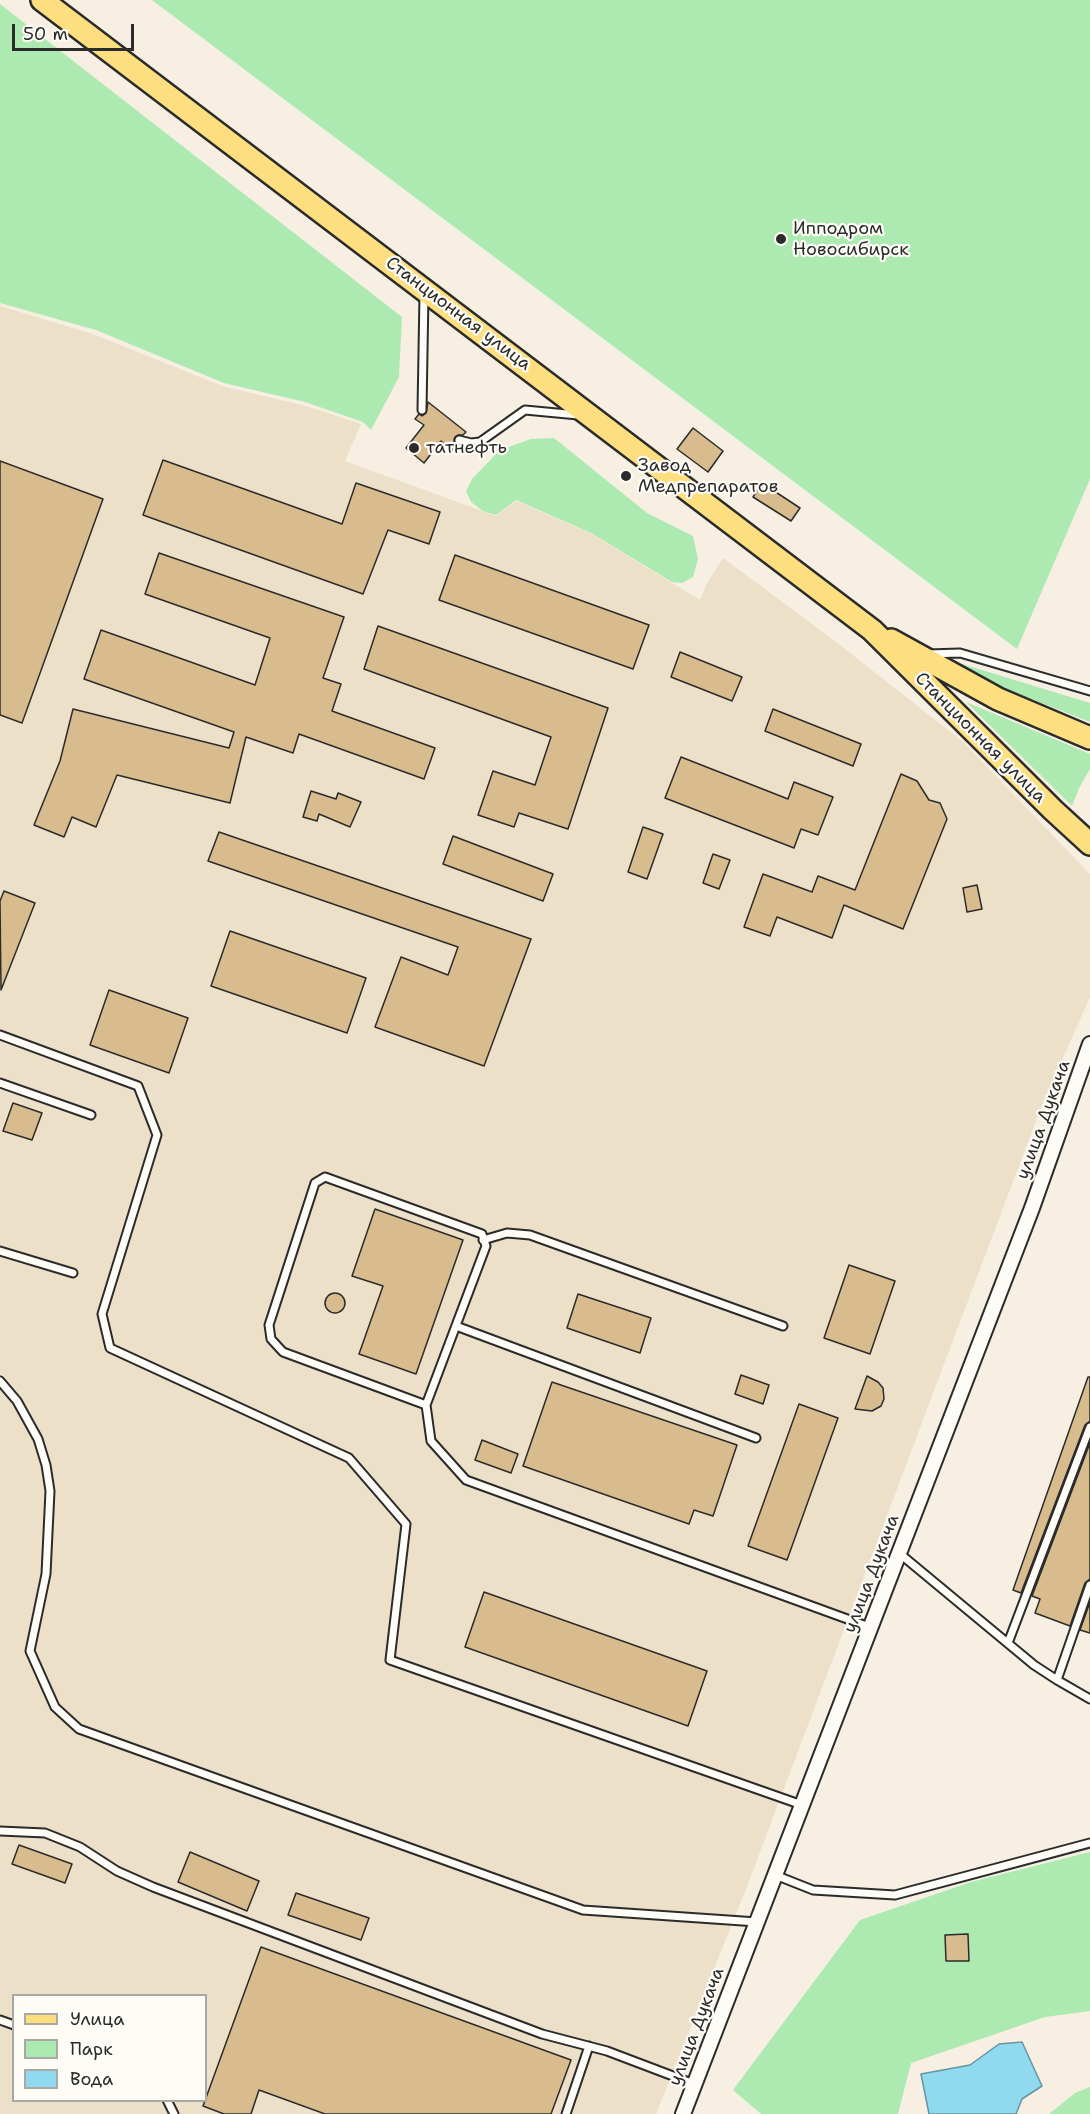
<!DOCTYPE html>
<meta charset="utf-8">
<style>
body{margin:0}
#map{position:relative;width:1090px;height:2114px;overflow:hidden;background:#f6efe2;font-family:"Shantell Sans",sans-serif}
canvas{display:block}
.legend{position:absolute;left:12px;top:1994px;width:195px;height:108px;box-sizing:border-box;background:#fdfcf7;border:2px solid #a9a8a5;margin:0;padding:8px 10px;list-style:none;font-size:18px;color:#2b2b2b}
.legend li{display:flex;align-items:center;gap:12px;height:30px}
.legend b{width:30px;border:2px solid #a9a8a5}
.scale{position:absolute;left:12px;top:24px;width:122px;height:27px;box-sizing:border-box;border:3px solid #2b2b2b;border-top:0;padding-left:8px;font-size:18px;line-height:21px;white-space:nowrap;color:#2b2b2b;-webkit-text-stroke:4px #fdfcf7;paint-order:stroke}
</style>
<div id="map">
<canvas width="1090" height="2114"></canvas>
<ul class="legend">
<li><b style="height:8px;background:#fedf80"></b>Улица</li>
<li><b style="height:16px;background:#aceab1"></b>Парк</li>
<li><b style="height:16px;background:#8fdaef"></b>Вода</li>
</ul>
<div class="scale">50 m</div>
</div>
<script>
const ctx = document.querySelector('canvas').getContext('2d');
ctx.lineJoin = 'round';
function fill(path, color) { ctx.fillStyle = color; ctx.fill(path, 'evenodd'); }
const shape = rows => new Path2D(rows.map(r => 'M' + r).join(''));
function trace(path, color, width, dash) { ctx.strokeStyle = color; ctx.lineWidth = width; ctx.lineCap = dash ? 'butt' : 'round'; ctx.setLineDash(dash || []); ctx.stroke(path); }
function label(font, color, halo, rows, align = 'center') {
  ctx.font = font + ' "Shantell Sans",sans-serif'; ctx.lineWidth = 4.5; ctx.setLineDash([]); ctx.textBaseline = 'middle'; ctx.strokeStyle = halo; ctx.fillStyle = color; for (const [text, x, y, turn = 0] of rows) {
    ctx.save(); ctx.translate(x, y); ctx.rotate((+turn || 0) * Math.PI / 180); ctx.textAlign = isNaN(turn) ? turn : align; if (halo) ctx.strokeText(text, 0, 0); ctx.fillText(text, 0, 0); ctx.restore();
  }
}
const built = shape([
 [0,306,93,334,222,386,306,406,361,424,345,461,496,516,516,501,590,533,700,600,706,585,723,558,835,641,962,741,1090,874,1090,997,1040,1110,748,1884,656,2114,0,2114],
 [14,1996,206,1996,206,2100,14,2100]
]);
const green = shape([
 [152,0,1090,0,1090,479,1017,649],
 [0,4,402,317,399,377,371,430,363,422,305,402,224,383,96,330,0,303],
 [554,438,647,513,693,536,698,559,693,577,682,583,672,582,591,533,516,500,496,515,483,511,471,502,466,491,472,479,500,450,531,439],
 [959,663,1090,703,1090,722,983,680],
 [966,702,1090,754,1090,769,1079,788,1072,806],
 [1090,1852,1090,2011,1045,2017,911,2063,898,2114,761,2114,733,2090,860,1920,971,1882],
 [1090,2087,1090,2114,1049,2114,1075,2093]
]);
const water = shape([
 [1022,2042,1042,2086,1022,2099,1016,2114,929,2114,921,2074,970,2065,999,2044,1022,2042]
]);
const building = shape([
 [428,402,466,432,463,435,458,435,455,437,454,441,456,445,452,450,441,441,424,463,406,448,424,425,415,419,419,414,422,416,426,413,428,402],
 [693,428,723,451,708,472,677,449,693,428],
 [163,460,342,524,356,483,440,512,429,544,388,530,363,594,143,515,163,460],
 [0,461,103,499,22,723,0,715,0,461],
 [762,483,800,508,791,521,753,497,762,483],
 [159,553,344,617,323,678,341,684,332,711,435,748,424,779,299,734,293,753,246,737,230,803,117,775,96,827,72,817,64,837,34,825,60,761,73,709,229,748,234,732,84,679,101,630,255,685,270,638,145,594,159,553],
 [455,555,649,625,633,669,439,600,455,555],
 [378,626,608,708,568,829,519,813,514,827,478,815,493,771,535,785,551,737,364,669,378,626],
 [680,652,742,677,732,701,671,677,680,652],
 [773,709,861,744,853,766,765,731,773,709],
 [681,757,788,799,794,782,833,797,818,835,801,829,794,848,665,798,681,757],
 [901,774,917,781,929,800,940,803,947,819,903,929,844,905,832,938,777,917,770,936,744,927,763,874,812,892,818,876,855,890,901,774],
 [311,791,336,799,338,793,361,802,350,827,319,814,317,821,303,817,311,791],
 [643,827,663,834,647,879,628,872,643,827],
 [219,832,531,939,484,1066,375,1027,401,957,448,975,458,947,208,861,219,832],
 [453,836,553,874,543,901,443,864,453,836],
 [713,854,730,860,719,889,703,883,713,854],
 [977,885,982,909,967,912,963,888,977,885],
 [4,891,35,903,1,990,0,901,4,891],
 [230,931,366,978,347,1033,211,986,230,931],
 [109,990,188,1018,169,1073,90,1045,109,990],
 [13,1103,42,1113,32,1140,3,1131,13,1103],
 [375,1209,463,1240,416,1374,359,1354,383,1286,352,1276,375,1209],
 [849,1265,895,1281,870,1354,824,1338,849,1265],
 '325 1303a10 10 0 1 1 20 0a10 10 0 1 1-20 0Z',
 [578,1294,651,1318,640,1353,567,1328,578,1294],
 [741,1375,769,1385,763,1404,735,1394,741,1375],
 [867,1376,878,1382,883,1388,884,1399,881,1406,872,1411,855,1409,867,1376],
 [1088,1377,1090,1377,1090,1421,1085,1425,1021,1593,1013,1590,1088,1377],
 [552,1382,737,1445,713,1516,694,1510,689,1524,523,1466,552,1382],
 [799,1404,838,1418,787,1560,748,1546,799,1404],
 [482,1440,518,1454,511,1473,475,1460,482,1440],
 [1090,1443,1090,1579,1085,1583,1070,1626,1035,1613,1040,1599,1032,1596,1090,1443],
 [484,1592,707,1671,688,1726,465,1647,484,1592],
 [1090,1602,1090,1633,1080,1630,1090,1602],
 [19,1845,72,1864,65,1883,12,1864,19,1845],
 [190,1852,259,1881,247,1911,178,1882,190,1852],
 [296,1893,369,1918,361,1940,288,1915,296,1893],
 [968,1934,969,1961,946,1961,945,1935,968,1934],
 [261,1947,571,2060,551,2114,325,2114,259,2090,251,2114,224,2114,203,2106,261,1947]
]);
const lane = shape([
 [422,410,424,294],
 [459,440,471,443,480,442,525,410,578,415],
 [928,654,960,653,1090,691],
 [0,1035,138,1086,157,1135,102,1314,110,1348,349,1458,406,1524,390,1660,802,1805],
 [0,1083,91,1115],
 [483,1240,507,1233,530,1235,783,1326],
 [0,1251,73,1273],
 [456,1326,756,1438],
 [0,1381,17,1401,38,1439,46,1465,50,1491,46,1574,30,1651,55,1707,79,1729,583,1910,757,1922],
 [426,1405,283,1352,271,1339,269,1325,315,1183,325,1177,482,1234,486,1246,426,1405,431,1441,466,1480,872,1628],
 [899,1553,1034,1665,1057,1680,1090,1585],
 [1008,1643,1090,1427],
 [1057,1680,1090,1699],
 [0,1831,45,1833,80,1847,117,1871,153,1887,542,2034,607,2051,694,2084],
 [775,1875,813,1890,895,1895,1090,1843],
 [0,2020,14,2025],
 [167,2100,174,2114],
 [566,2114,589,2046]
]);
const street = shape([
 [683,2114,1032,1208,1090,1044]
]);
const primary = shape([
 [42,0,872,630,1053,810,1090,844],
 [891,640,998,699,1090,738]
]);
const markers = [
 [781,239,6,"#2b2b2b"],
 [414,448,6,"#2b2b2b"],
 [626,476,6,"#2b2b2b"]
];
const poiNames = [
 ["Ипподром",793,229],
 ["Новосибирск",793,250],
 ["татнефть",426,448],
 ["Завод",638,466],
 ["Медпрепаратов",638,487]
];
const streetNames = [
 ["Станционная улица",458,314,37],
 ["Станционная улица",980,738,45],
 ["улица Дукача",1044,1120,-70],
 ["улица Дукача",872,1574,-69],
 ["улица Дукача",697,2027,-69]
];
fill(built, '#ede0c8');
fill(green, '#aceab1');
fill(water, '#8fdaef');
trace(water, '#6794a1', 1.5);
fill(building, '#d9bc8d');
trace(building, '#2b2b2b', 1.5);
trace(lane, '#2b2b2b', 11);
trace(street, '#2b2b2b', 18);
trace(primary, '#2b2b2b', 26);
trace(lane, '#fdfcf7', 7);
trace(street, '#fdfcf7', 14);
trace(primary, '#fedf80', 21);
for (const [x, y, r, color] of markers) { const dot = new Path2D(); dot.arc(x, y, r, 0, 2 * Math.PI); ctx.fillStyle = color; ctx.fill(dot); trace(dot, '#fdfcf7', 2); }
label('18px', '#2b2b2b', '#fdfcf7', poiNames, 'left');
label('18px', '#2b2b2b', '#fdfcf7', streetNames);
</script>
